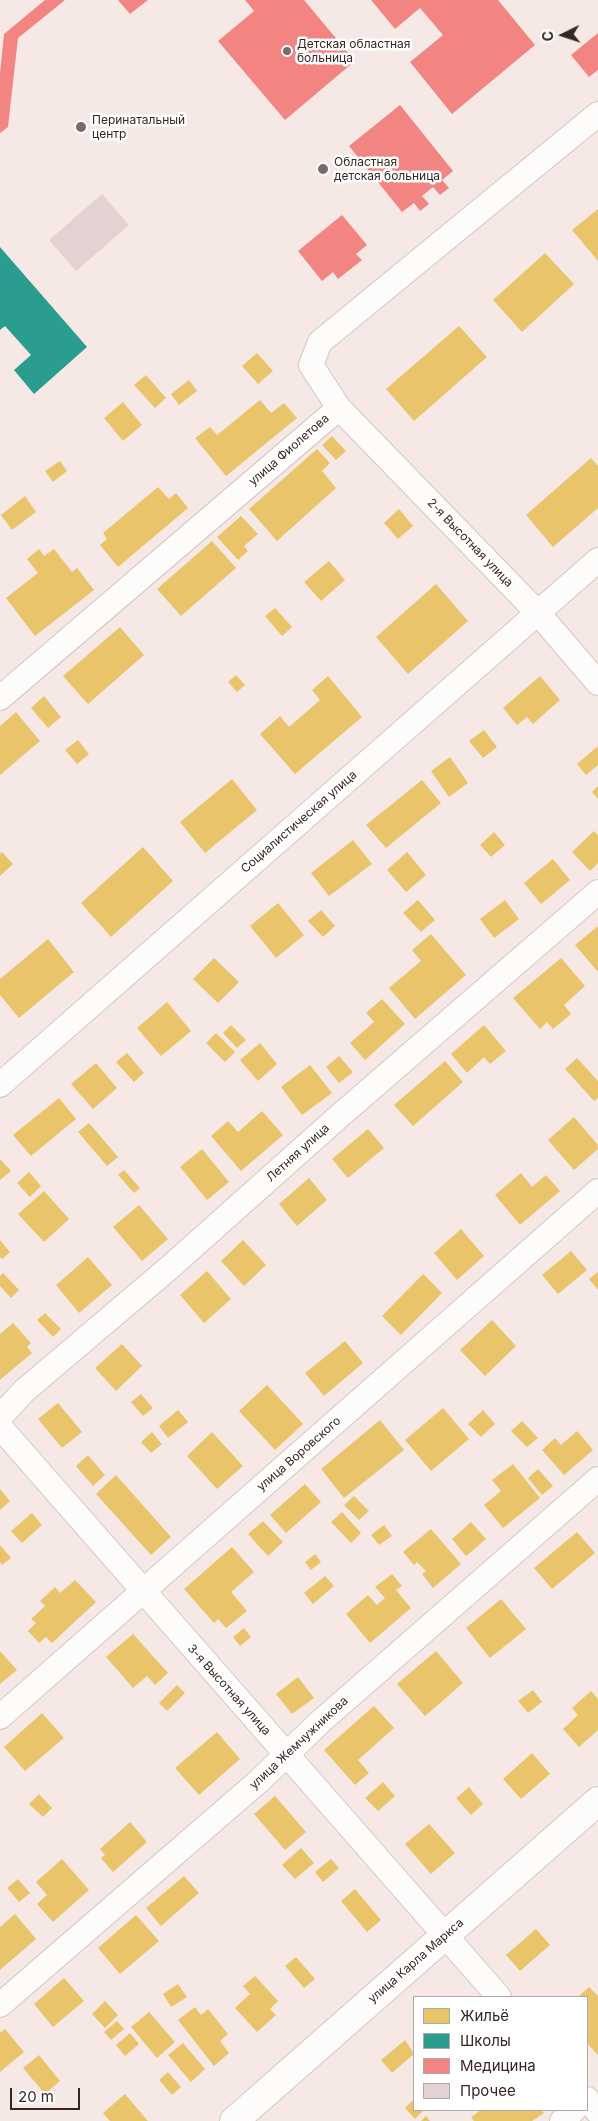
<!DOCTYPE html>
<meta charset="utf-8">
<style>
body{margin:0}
#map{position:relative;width:598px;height:2121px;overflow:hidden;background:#f6e9e5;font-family:Inter,sans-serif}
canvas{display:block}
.legend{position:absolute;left:413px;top:1996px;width:175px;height:115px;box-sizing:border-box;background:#fff;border:1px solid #afa9a7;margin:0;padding:6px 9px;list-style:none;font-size:15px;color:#362723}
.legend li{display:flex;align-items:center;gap:10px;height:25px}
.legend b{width:25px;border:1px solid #afa9a7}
.north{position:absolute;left:538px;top:10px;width:50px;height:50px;-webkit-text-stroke:4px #fff;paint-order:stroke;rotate:266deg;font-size:14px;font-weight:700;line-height:20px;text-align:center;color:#362723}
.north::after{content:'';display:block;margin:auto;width:18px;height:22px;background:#362723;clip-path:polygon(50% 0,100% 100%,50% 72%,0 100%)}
.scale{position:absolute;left:10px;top:2088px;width:70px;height:22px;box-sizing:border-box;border:2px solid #362723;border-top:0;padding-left:6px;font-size:15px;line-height:18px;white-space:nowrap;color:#362723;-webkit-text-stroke:4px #fff;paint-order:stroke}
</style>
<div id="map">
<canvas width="598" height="2121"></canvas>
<ul class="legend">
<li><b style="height:14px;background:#e9c46a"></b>Жильё</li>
<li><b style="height:14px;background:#2a9d8f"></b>Школы</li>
<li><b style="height:14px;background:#f28482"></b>Медицина</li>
<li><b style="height:14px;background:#e4d2d2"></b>Прочее</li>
</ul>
<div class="north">С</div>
<div class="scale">20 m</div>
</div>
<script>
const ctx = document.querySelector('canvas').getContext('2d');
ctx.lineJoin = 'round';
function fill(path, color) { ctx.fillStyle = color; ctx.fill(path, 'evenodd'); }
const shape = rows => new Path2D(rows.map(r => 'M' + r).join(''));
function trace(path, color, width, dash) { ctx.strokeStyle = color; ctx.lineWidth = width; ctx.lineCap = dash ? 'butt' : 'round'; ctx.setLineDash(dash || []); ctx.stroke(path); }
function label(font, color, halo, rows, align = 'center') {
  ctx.font = font + ' Inter,sans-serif'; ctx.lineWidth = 5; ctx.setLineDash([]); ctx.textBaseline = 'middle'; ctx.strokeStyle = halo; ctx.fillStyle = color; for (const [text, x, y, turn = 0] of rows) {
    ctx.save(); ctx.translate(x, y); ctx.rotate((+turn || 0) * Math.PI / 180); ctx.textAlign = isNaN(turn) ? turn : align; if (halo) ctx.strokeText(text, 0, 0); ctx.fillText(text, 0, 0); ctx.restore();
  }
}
const homes = shape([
 [598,209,598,261,572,230],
 [545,253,574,284,522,332,493,300],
 [459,326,487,357,414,421,386,389],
 [257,353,273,371,258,384,242,366],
 [146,375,166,398,155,408,134,385],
 [189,380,197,391,179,405,171,394],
 [260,400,271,413,284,403,297,418,226,476,195,438,210,427,217,435],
 [123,402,142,425,123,441,104,418],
 [332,436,346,451,336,460,322,445],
 [317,449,330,463,322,471,336,488,277,541,249,509],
 [591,458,598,466,598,508,553,547,526,515],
 [60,461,67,471,53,482,45,471],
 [158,487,169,499,176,493,188,508,118,567,100,545,107,539,103,533],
 [25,496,36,512,12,530,1,515],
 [399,509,413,526,398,539,384,523],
 [241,516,258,534,244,546,248,551,238,560,217,537],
 [212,541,236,568,181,616,157,589],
 [39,549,44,556,54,549,72,572,77,568,94,590,35,636,6,598,38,573,27,559],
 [329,561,345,580,321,601,304,582],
 [436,584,468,621,408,674,376,637],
 [275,608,292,627,282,636,265,616],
 [120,627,144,655,88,704,63,676],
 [236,675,245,685,237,692,228,682],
 [328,676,362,717,295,774,260,734,280,716,289,727,320,700,312,690],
 [540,676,560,700,533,724,527,717,517,725,503,708],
 [44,696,61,717,48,728,31,708],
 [16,712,40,741,0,775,0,726],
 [484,730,497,747,483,758,469,741],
 [78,740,89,754,77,764,65,750],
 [598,746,598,765,586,775,577,764],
 [450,757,468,783,449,797,431,771],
 [232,779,257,810,205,853,180,822],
 [422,780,441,803,386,848,366,825],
 [598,786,598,799,592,792],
 [594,831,598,835,598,863,590,871,572,852],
 [494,832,505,845,491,857,480,845],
 [353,840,372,864,329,896,311,873],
 [143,847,173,881,111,937,81,903],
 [2,852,13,864,0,876,0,854],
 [407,852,426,875,406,892,387,870],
 [553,859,570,880,541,904,524,883],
 [418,900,435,920,421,932,403,913],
 [505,900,519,919,494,938,480,919],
 [278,903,304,935,276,958,250,926],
 [321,910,335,926,323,937,308,921],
 [598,926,598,972,575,945],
 [431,934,466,975,415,1019,389,988,421,961,412,950],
 [48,939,74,972,19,1018,0,995,0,979],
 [214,958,239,982,218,1003,193,979],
 [561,958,585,986,564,1005,571,1014,553,1029,547,1022,540,1029,513,998],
 [382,999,405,1024,365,1060,350,1043,374,1022,366,1013],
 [167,1002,191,1031,161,1056,137,1028],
 [231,1025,246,1040,237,1048,223,1033],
 [484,1025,506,1051,490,1064,484,1057,467,1073,451,1054],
 [216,1033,235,1052,225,1062,206,1043],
 [260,1043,277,1064,258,1081,240,1060],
 [127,1053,144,1073,134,1082,116,1062],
 [339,1056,353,1072,339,1083,326,1067],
 [577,1058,598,1081,598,1098,594,1101,565,1069],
 [445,1061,463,1082,413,1126,394,1105],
 [96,1063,117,1088,93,1109,71,1084],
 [310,1065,332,1093,302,1115,281,1087],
 [59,1098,76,1119,31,1156,13,1135],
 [262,1111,283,1135,241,1171,211,1136,228,1121,238,1132],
 [574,1117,598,1145,598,1149,574,1170,548,1140],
 [89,1123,118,1157,107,1166,78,1132],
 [368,1129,384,1148,348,1178,332,1159],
 [202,1149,229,1182,207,1200,180,1167],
 [0,1159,11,1171,0,1180],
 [124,1170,140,1188,134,1193,118,1175],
 [29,1172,41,1186,30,1197,17,1183],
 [521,1173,532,1187,546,1175,560,1191,520,1225,495,1195],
 [309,1178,327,1200,297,1226,279,1204],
 [44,1191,69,1219,44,1242,18,1214],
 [139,1205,168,1239,142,1261,113,1227],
 [461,1229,484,1256,457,1280,434,1253],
 [0,1240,10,1252,2,1259,0,1257],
 [243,1240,266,1265,244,1286,221,1261],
 [571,1251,587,1270,558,1294,542,1275],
 [88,1257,112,1285,79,1313,56,1285],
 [207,1271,231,1299,204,1323,180,1295],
 [598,1272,598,1290,589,1279],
 [3,1273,19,1290,11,1298,0,1286,0,1276],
 [423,1274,442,1293,401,1335,382,1316],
 [45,1313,61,1329,53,1337,37,1320],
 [492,1320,516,1346,485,1376,460,1350],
 [13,1323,31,1343,27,1347,32,1353,0,1380,0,1334],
 [345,1341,363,1363,324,1396,305,1373],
 [122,1344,142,1366,116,1391,95,1368],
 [267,1385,303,1424,275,1450,239,1411],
 [141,1394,153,1408,143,1416,131,1402],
 [58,1403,82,1432,62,1448,38,1419],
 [443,1408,469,1439,431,1471,405,1440],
 [178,1410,188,1422,168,1438,159,1426],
 [483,1410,495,1424,481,1437,468,1424],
 [380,1420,404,1450,344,1498,321,1469],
 [522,1421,538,1438,527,1447,511,1431],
 [577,1431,593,1450,564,1475,542,1450,555,1438,561,1445],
 [152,1432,162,1444,151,1453,141,1442],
 [212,1432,243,1466,217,1489,187,1456],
 [88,1455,105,1475,93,1486,76,1466],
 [513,1464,540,1498,503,1528,484,1505,501,1491,492,1480],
 [538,1469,553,1486,542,1495,528,1478],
 [116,1475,171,1537,151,1555,96,1494],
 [305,1484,321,1502,286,1533,270,1515],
 [0,1489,10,1501,0,1510],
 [354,1496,369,1511,359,1520,344,1505],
 [342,1512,361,1533,351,1543,331,1522],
 [32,1513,42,1525,22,1543,11,1531],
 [263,1521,283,1542,268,1556,248,1534],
 [471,1522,486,1539,466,1556,452,1539],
 [384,1525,392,1536,379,1545,371,1535],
 [431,1529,461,1564,433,1588,422,1574,426,1571,417,1562,414,1565,403,1552],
 [577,1532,595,1553,552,1589,534,1568],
 [0,1545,11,1558,2,1565,0,1562],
 [232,1547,254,1572,231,1592,247,1611,226,1628,218,1619,214,1623,184,1589],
 [315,1554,321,1562,311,1570,305,1562],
 [392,1574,402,1586,396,1590,411,1608,370,1643,346,1614,368,1595,377,1605,385,1598,375,1587],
 [325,1576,334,1586,313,1604,304,1593],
 [75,1580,96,1602,52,1643,46,1637,39,1643,28,1631,36,1623,31,1619,45,1606,40,1601,55,1587,60,1593],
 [501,1599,526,1629,490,1658,466,1628],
 [244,1628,251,1637,240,1646,233,1637],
 [133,1634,168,1673,155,1685,147,1676,133,1688,106,1657],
 [0,1651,17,1670,0,1684],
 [436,1651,463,1683,425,1716,397,1684],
 [298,1677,314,1698,292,1714,276,1694],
 [177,1685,185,1693,167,1711,159,1703],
 [533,1690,542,1702,528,1713,518,1701],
 [591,1691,598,1699,598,1730,579,1747,563,1729,578,1715,572,1708],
 [374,1706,394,1728,358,1760,369,1773,355,1785,324,1750],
 [42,1713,64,1738,25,1771,4,1747],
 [217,1732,240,1759,199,1795,175,1768],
 [532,1753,550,1774,521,1799,503,1779],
 [383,1782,395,1796,378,1811,365,1798],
 [469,1787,483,1804,471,1815,456,1798],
 [39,1794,52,1808,43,1817,29,1804],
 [275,1796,306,1832,285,1850,254,1814],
 [130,1822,147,1842,113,1872,101,1858,105,1855,100,1849],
 [429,1824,455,1853,431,1874,405,1844],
 [301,1848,314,1863,295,1879,282,1865],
 [62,1859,89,1890,53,1922,37,1904,47,1895,36,1882],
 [331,1859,339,1868,323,1882,315,1872],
 [184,1876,199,1893,161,1926,146,1908],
 [18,1879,30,1893,19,1902,7,1888],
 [355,1889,381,1920,367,1932,341,1901],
 [15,1914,36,1939,0,1970,0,1927],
 [136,1915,159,1941,120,1974,98,1948],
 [536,1929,550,1945,520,1971,506,1955],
 [296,1957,315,1979,304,1988,285,1966],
 [255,1976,278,2001,270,2009,276,2015,257,2032,235,2008,250,1994,243,1986],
 [64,1978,84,2001,53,2027,34,2004],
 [178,1984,187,1997,171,2007,163,1994],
 [589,1987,598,1996,598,2055,587,2043,587,1997,578,1997],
 [105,2001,118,2015,105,2028,92,2014],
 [195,2007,201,2015,208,2009,228,2034,220,2041,229,2053,214,2066,178,2020],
 [149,2012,175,2042,157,2058,131,2027],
 [117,2021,124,2029,111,2040,104,2032],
 [5,2029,24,2052,0,2072,0,2033],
 [130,2033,139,2044,125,2056,116,2045],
 [405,2040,414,2054,392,2073,381,2060],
 [183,2043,205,2069,191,2082,168,2055],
 [39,2055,60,2081,45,2094,23,2068],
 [168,2072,181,2087,172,2095,159,2080],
 [125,2094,148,2121,110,2121,103,2113],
 [413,2100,414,2110,423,2111,415,2119,405,2108],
 [481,2110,541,2110,544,2113,532,2121,474,2121,471,2117],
 [426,2116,430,2121,421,2121]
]);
const schools = shape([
 [0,247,87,347,34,394,14,370,31,355,5,326,0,330]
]);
const health = shape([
 [45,0,65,0,18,38,8,127,0,133,0,74,4,34],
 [118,0,148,0,130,14],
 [245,0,304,0,355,61,285,120,218,41,254,11],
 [371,0,498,0,535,45,452,114,410,62,443,35,420,8,395,29],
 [598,33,598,70,589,77,571,55],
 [400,105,453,171,442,180,449,188,440,195,433,187,422,196,429,204,420,211,414,203,402,212,349,146],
 [342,215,367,245,356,254,362,260,338,279,333,272,322,281,298,251]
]);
const building = shape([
 [102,194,129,225,76,271,49,240]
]);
const minor = shape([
 [598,114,320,342,311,365,339,408,538,613,598,683],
 [0,698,339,408],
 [0,1085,598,560],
 [0,1417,24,1391,169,1268,336,1119,598,892],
 [0,1427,499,1997],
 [0,1717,598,1191],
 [0,2005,259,1781,320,1722,598,1479],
 [587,2099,598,2112],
 [562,2121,574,2110]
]);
const major = shape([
 [234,2121,598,1801]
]);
const markers = [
 [287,51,5,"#796b67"],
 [81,127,6,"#796b67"],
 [323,169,6,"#796b67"]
];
const poiNames = [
 ["Детская областная",297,44],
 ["больница",297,58],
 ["Перинатальный",92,120],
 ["центр",92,134],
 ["Областная",334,162],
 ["детская больница",334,176]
];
const streetNames = [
 ["улица Фиолетова",289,450,-41],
 ["2-я Высотная улица",470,543,46],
 ["Социалистическая улица",299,822,-41],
 ["Летняя улица",298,1153,-42],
 ["улица Воровского",299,1454,-41],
 ["3-я Высотная улица",229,1690,48],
 ["улица Жемчужникова",299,1743,-43],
 ["улица Карла Маркса",416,1961,-41]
];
fill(homes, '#e9c46a');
fill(schools, '#2a9d8f');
fill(health, '#f28482');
fill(building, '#e4d2d2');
trace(minor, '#d3c6c2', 26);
trace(major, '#d3c6c2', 30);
trace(minor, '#fefcfb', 24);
trace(major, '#fefcfb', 28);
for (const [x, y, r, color] of markers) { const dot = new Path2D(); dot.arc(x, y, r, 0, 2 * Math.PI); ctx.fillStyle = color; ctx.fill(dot); trace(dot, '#fff', 2); }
label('12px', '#362723', '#fff', poiNames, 'left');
label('12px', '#362723', '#fff', streetNames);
</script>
